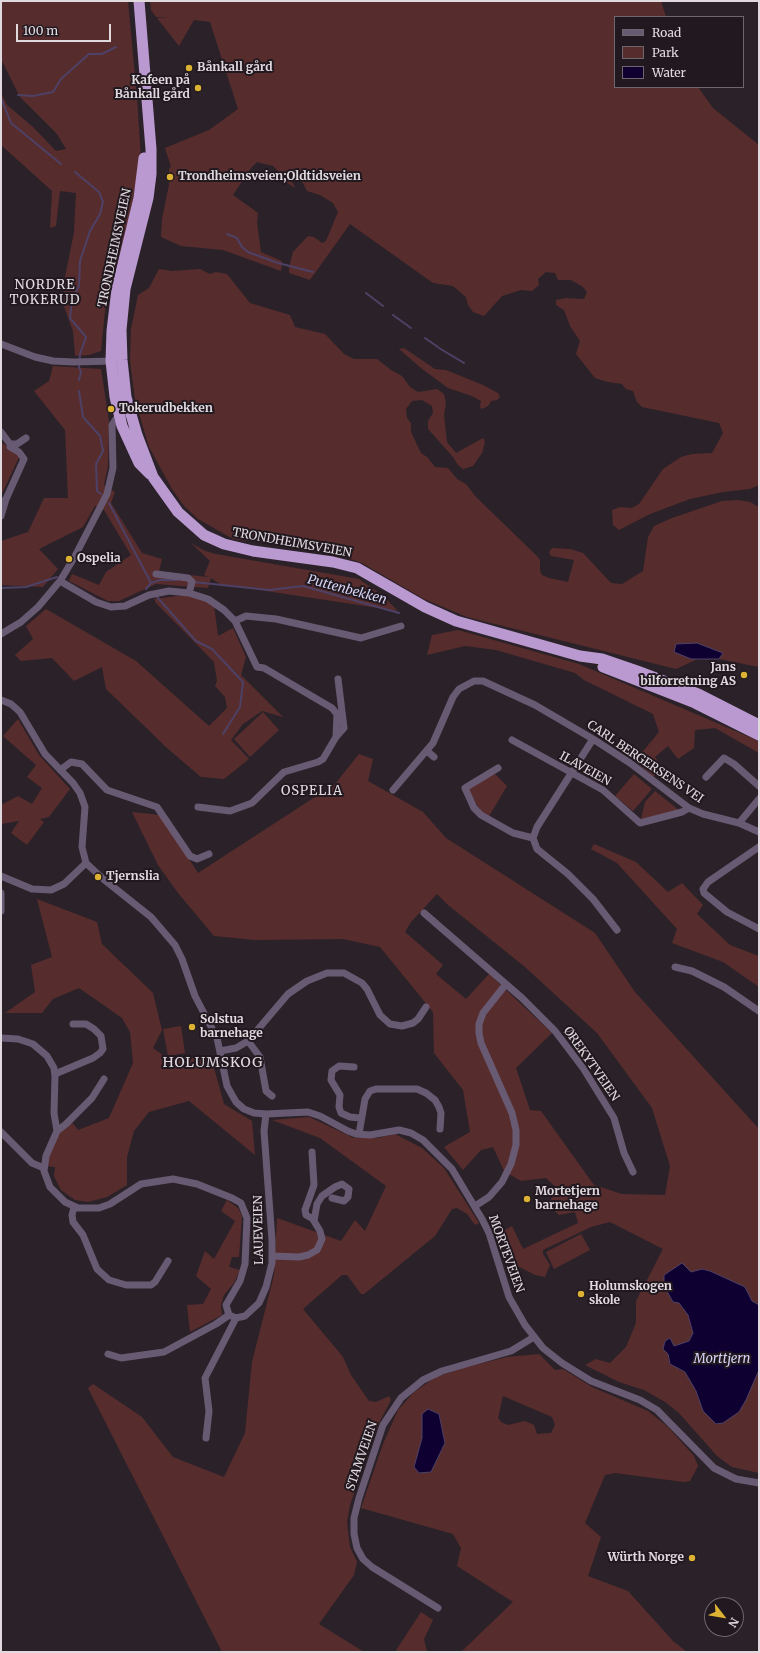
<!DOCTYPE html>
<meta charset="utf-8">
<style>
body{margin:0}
#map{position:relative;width:760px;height:1653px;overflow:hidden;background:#2b2229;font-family:Merriweather,serif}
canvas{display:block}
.frame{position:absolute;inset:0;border:2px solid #e0dadf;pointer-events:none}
.legend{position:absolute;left:614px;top:16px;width:130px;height:72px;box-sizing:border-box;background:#21191f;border:1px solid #6d666c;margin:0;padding:5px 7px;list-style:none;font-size:12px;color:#e0dadf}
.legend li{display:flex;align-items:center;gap:8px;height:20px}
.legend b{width:20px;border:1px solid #6d666c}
.north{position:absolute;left:704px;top:1597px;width:40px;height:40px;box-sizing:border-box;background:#21191f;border:1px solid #6d666c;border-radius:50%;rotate:121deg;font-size:11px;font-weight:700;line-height:16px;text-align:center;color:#e0dadf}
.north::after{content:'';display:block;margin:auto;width:14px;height:18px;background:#ddb133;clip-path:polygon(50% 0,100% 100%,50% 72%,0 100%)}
.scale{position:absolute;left:16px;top:24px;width:95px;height:18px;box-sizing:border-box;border:2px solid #e0dadf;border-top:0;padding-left:5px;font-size:12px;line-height:14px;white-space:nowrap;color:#e0dadf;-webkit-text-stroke:3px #21191f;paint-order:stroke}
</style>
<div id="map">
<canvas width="760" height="1653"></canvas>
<div class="frame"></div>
<ul class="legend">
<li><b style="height:5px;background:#685a73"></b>Road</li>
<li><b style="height:11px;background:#572c2d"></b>Park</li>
<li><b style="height:11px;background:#0f0032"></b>Water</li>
</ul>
<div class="north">N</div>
<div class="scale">100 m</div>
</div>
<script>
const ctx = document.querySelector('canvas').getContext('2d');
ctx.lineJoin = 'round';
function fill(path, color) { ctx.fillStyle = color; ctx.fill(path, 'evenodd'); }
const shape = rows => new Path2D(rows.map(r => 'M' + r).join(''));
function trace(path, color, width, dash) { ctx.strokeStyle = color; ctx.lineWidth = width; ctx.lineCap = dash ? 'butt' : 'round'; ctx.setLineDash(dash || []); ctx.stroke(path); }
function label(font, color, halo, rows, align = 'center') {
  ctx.font = font + ' Merriweather,serif'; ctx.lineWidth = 4; ctx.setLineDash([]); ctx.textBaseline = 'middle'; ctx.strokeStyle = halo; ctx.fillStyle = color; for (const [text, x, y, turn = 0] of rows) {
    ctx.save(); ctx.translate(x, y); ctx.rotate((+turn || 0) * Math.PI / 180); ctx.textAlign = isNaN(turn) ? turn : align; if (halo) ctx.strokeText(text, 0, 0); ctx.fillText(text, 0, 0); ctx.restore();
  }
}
const green = shape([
 [1,1,128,1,137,98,141,159,130,213,105,311,101,351,89,355,75,356,73,331,63,304,65,277,74,232,76,193,60,191,56,226,50,228,52,191,1,145,1,93,7,105,33,127,56,151,66,149,57,134,20,97,1,59],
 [150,1,661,1,666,17,615,17,615,87,698,87,713,108,759,145,759,485,750,489,723,492,690,499,650,514,619,530,613,525,612,510,620,507,632,508,639,504,663,469,681,457,692,454,712,453,723,433,719,423,642,407,637,402,633,391,626,389,622,384,608,382,595,378,576,354,580,341,570,326,564,310,556,305,556,300,566,298,584,299,587,292,583,287,571,280,558,280,555,273,546,272,538,279,539,285,532,291,521,290,502,296,484,316,473,312,468,305,466,297,453,286,433,283,350,224,310,280,289,273,289,267,293,252,308,236,314,237,322,243,326,241,338,212,333,203,320,195,307,191,303,183,290,177,295,188,277,176,278,171,273,166,257,162,251,168,233,195,258,213,257,223,261,252,282,261,281,271,223,250,181,246,161,237,162,219,169,185,169,168,171,167,165,148,209,130,238,109,210,22,194,20,179,46,157,18,168,18,156,17,151,10],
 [159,269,172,271,200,269,210,274,216,272,227,274,250,303,290,315,295,327,325,334,344,354,354,359,377,359,391,370,402,376,410,387,418,392,437,389,444,394,446,403,444,415,447,442,456,453,483,438,485,442,482,453,473,466,463,469,458,465,453,457,428,429,428,421,433,413,432,406,422,400,412,401,406,409,407,418,411,423,411,432,421,453,427,457,435,467,448,468,457,479,466,484,476,497,537,556,540,560,540,571,542,575,549,578,568,582,574,560,551,556,549,552,552,548,570,549,583,553,611,583,622,584,643,571,648,537,654,526,672,518,722,501,738,500,750,502,759,507,759,667,704,656,676,669,467,617,424,599,362,563,330,552,233,539,198,519,184,506,172,489,149,447,135,400,130,361,131,329,138,295,149,288],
 [404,348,435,369,446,370,483,385,498,393,500,397,497,400,491,401,488,406,482,409,480,407,481,401,472,396,448,388,421,368,399,349],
 [53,366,101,369,109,421,108,466,104,485,115,492,111,503,142,553,162,559,159,572,209,577,204,575,210,561,191,543,205,551,216,554,359,579,382,595,398,611,220,584,211,578,208,588,156,584,119,601,108,601,69,581,72,574,99,585,106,572,131,555,104,510,95,506,83,527,39,549,58,569,43,587,1,585,1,541,28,532,44,498,68,498,65,430,34,391,49,381],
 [1,442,20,455,1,496],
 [184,595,201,597,214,605,218,636,233,628,246,657,241,675,283,717,262,711,243,724,231,740,249,759,224,779,201,777,167,748,106,689,102,667,74,681,52,658,21,661,15,655,33,639,26,626,46,609,136,661,209,726,227,708,225,697,215,686,217,681,214,662,156,603,154,599],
 [458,630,579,664,754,739,759,742,759,753,715,728,695,730,694,748,678,759,668,746,655,757,663,769,653,777,635,761,659,732,653,714,584,680,575,673,496,650,465,646,427,655,432,635],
 [263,712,279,730,250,757,234,739],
 [18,719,39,755,70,789,49,817,40,819,44,822,27,845,11,833,19,821,1,824,1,805,18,796,32,804,42,788,27,777,36,765,3,736],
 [359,754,373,759,368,781,423,812,446,838,595,933,635,992,759,1129,759,1305,752,1301,745,1287,710,1271,702,1269,691,1272,679,1303,688,1315,693,1333,689,1341,674,1346,670,1338,668,1354,670,1364,685,1372,696,1391,703,1411,759,1370,759,1473,732,1467,717,1456,679,1413,665,1402,644,1390,619,1382,585,1365,596,1359,610,1363,626,1347,636,1323,636,1301,663,1249,610,1222,591,1227,543,1250,543,1254,550,1265,545,1277,535,1275,506,1260,499,1233,512,1226,523,1249,578,1223,575,1212,559,1215,548,1204,558,1189,546,1178,521,1181,504,1171,493,1147,481,1150,463,1170,444,1147,470,1132,463,1090,434,1053,433,1012,380,947,343,939,255,940,214,936,178,893,158,865,132,812,161,815,198,873,335,784],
 [437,894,448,905,525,967,597,1033,652,1108,670,1166,665,1195,622,1194,594,1185,541,1111,530,1110,516,1068,552,1033,489,974,466,999,436,974,443,965,405,932,411,922],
 [495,774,507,786,488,818,478,807,468,788],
 [634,774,652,789,633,811,615,796],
 [655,791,680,811,641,819,645,802],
 [594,844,636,862,668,892,682,883,703,905,697,914,730,945,759,956,759,987,723,962,672,943,677,929,617,863,591,849],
 [37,899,97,922,102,944,153,993,162,1030,153,1048,168,1059,211,1057,224,1104,252,1121,255,1155,189,1101,149,1112,134,1131,127,1157,127,1185,107,1197,88,1202,75,1200,61,1190,54,1176,55,1167,44,1166,57,1135,71,1121,78,1130,109,1118,133,1063,130,1032,122,1018,79,988,53,999,42,1013,5,1013,35,992,31,965,52,957],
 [181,1026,185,1053,168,1056,163,1029],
 [309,1117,354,1138,378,1138,395,1134,422,1148,444,1168,479,1223,475,1225,467,1214,457,1208,452,1209,435,1236,364,1294,361,1294,347,1275,342,1275,303,1309,343,1357,351,1375,369,1401,376,1402,389,1396,391,1400,380,1421,367,1455,350,1505,347,1522,350,1547,357,1562,354,1575,319,1624,364,1652,222,1652,88,1388,93,1384,142,1417,173,1457,224,1477,245,1433,252,1362,274,1275,277,1218,341,1241,355,1220,365,1231,386,1186,320,1138,272,1120],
 [227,1200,238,1208,242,1216,239,1257,232,1257,229,1267,240,1270,234,1283,224,1295,221,1305,222,1315,190,1332,187,1305,203,1304,211,1289,196,1276,205,1251,214,1259,235,1221,221,1211],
 [581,1234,590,1250,554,1269,546,1252],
 [539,1354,555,1370,563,1369,592,1387,648,1411,668,1427,694,1456,698,1466,690,1481,684,1482,615,1473,605,1475,585,1523,601,1537,588,1576,628,1591,673,1641,687,1652,461,1652,513,1602,457,1566,461,1548,453,1534,361,1508,383,1444,398,1410,414,1392,436,1377,463,1368,507,1357],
 [503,1396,552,1417,555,1425,551,1433,537,1434,534,1425,525,1421,508,1425,501,1422,498,1418],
 [439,1414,445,1443,414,1467,422,1438],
 [421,1612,433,1620,424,1639,427,1652,395,1652]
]);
const water = shape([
 [697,643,723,653,719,659,691,659,674,652,676,644,697,643],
 [682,1263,691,1272,702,1269,710,1271,745,1287,752,1301,759,1305,759,1370,746,1400,739,1412,723,1423,716,1424,703,1411,696,1391,685,1372,670,1364,668,1354,663,1349,665,1341,670,1338,674,1346,689,1341,693,1333,688,1315,679,1303,673,1302,664,1286,664,1275,682,1263],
 [428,1409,439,1414,445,1443,431,1472,419,1473,414,1467,422,1438,422,1414,428,1409]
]);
const stream = shape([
 [18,95,33,96,53,92,61,79,89,54,102,54,116,47],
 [1,98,11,123,61,164],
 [75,172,99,192,103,202,100,214,90,231,80,261,79,286,72,299,70,318,86,337,80,354,79,367,81,372,79,380],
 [227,234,237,238,242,247,248,252,278,263,313,272],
 [366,293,383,306],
 [393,315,411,328],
 [425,338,438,347],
 [439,348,464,363],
 [79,391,83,417,100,436,103,451,96,464,97,491,101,494],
 [109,503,151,583,146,589],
 [194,582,269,590,303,586,399,613],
 [151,583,160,580,177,580],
 [1,588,26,587,57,577],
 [157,597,196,641,212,649,243,682,240,707,223,734]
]);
const minor = shape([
 [1,344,35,357,53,361,74,362,114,361],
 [1,432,10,444,17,444,26,438],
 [1,503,6,499,24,459,19,452,10,447,10,444],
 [1,516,6,499],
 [156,574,188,578,192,582,189,593],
 [60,581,96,602,111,607,125,606,149,595,169,591,189,593,208,599,224,610,235,621,257,667,264,668,332,708,337,714,336,737,323,759,318,762,284,772,252,803,230,811,198,807],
 [235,621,246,616,276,619,361,638,401,626],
 [1,634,21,622,38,607,60,581,74,558,107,494,113,468,112,425,116,419,123,416],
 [1,700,11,704,20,712,45,754,73,783,80,793,85,807,82,847,86,863,102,878,151,917,175,945,182,959,195,996,217,1038,227,1086,236,1102,244,1109,254,1113,266,1114,308,1112,320,1116,348,1131,356,1134,370,1135,399,1130,411,1133,423,1140,452,1169,482,1219,489,1233,509,1297,525,1325,543,1348,562,1363,591,1381,640,1400,657,1410,714,1468,736,1479,759,1483],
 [336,737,344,728,338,679],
 [593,739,537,827,533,838,537,849,568,874,593,899,617,930],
 [512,740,603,790,640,823,682,812,689,808],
 [427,751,434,757],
 [498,768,465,788,474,808,481,815,513,833,533,838],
 [60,770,71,762,82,764,107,790,157,807,190,856,197,859,209,854],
 [706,777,724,758,734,764,759,786],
 [393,790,433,743,453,697,459,689,474,681,483,681,535,705,593,739,630,763,689,808,703,814,739,823,759,832],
 [739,823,759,799],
 [759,847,708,882,703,889,704,893,727,912,759,929],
 [1,876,32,889,51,890,64,884,86,863],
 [1,893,1,911],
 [424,913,522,998,555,1031,583,1068,614,1118,624,1153,633,1172],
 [675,967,692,971,724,987,759,1011],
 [1,1038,18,1039,33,1044,47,1056,54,1068,55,1076,54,1113,57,1131,46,1156,44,1171,50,1187,65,1202,78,1208,99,1208,110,1204,141,1184,173,1179,197,1184,232,1198,241,1203,247,1218,245,1264,240,1281,226,1305,229,1315,236,1318,245,1316,259,1303,266,1287,272,1263,272,1240,264,1131,266,1114],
 [248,1041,260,1057,266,1091,272,1096],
 [220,1051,236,1048,248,1041,288,994,307,981,327,973,344,973,362,983,367,989,380,1015,390,1024,402,1026,413,1023,418,1019,426,1007],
 [354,1067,339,1066,332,1071,331,1080,340,1095,339,1107,341,1113,350,1117,360,1118],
 [55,1074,93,1058,100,1053,103,1049,101,1036,94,1029,86,1024,73,1024],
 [57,1131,66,1124,92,1098,104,1079],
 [1,1132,32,1163,44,1168],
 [359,1134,365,1099,370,1091,376,1089,417,1089,426,1093,435,1100,439,1107,441,1113,440,1129],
 [312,1152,314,1185,305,1210,306,1215,313,1219],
 [475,1206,489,1197,502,1182,511,1164,516,1145,516,1130,512,1113,481,1043,479,1033,479,1024,483,1013,506,984],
 [74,1207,72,1215,73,1222,83,1235,97,1269,109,1280,126,1285,151,1285,155,1282,168,1261],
 [272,1256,299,1257,308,1255,317,1250,322,1239,320,1231,314,1221,317,1204,322,1196,335,1187,342,1184,349,1189,348,1197,344,1201,332,1198],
 [108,1354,121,1358,164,1352,216,1324,229,1315],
 [206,1438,209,1411,205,1378,236,1318],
 [438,1608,372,1567,363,1559,357,1548,354,1534,354,1518,359,1498,383,1425,401,1398,423,1380,442,1371,511,1351,534,1337]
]);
const trunk = shape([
 [139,1,151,149,151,174,148,198,125,289,121,330,122,360,126,397,137,435,153,477,178,512,204,535,224,544,253,551,333,562,357,568,425,607,456,621,580,656,602,659,637,671,698,694,759,725],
 [144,158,139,198,117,289,112,331,111,361,115,397,122,426,139,463,150,474],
 [603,667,695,703,759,735]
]);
const markers = [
 [189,68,4,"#ddb133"],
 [198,88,4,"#ddb133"],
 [170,177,4,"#ddb133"],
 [111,409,4,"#ddb133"],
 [69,559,4,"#ddb133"],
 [744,675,4,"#ddb133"],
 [98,877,4,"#ddb133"],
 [192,1027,4,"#ddb133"],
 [527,1199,4,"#ddb133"],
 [581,1294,4,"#ddb133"],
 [692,1558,4,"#ddb133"]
];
const poiNames = [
 ["Bånkall gård",197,68],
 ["Kafeen på",190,81,"right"],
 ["Bånkall gård",190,95,"right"],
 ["Trondheimsveien;Oldtidsveien",178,177],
 ["Tokerudbekken",119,409],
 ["Ospelia",77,559],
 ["Jans",736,668,"right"],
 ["bilforretning AS",736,682,"right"],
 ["Tjernslia",106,877],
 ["Solstua",200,1020],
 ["barnehage",200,1034],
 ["Mortetjern",535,1192],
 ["barnehage",535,1206],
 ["Holumskogen",589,1287],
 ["skole",589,1301],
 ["Würth Norge",684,1558,"right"]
];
const streetNames = [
 ["TRONDHEIMSVEIEN",115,248,-78],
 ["TRONDHEIMSVEIEN",292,543,10],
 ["CARL BERGERSENS VEI",645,762,34],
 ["ILAVEIEN",585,769,29],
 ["ØREKYTVEIEN",591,1064,55],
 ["LAUEVEIEN",259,1230,-91],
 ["MORTEVEIEN",506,1254,70],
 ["STAMVEIEN",362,1456,-71]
];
const neighbourhoodNames = [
 ["NORDRE",45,285],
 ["TOKERUD",45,300],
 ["OSPELIA",312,791]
];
const waterNames = [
 ["Puttenbekken",347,590,15],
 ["Morttjern",722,1359]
];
const quarterNames = [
 ["HOLUMSKOG",213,1063]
];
fill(green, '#572c2d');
fill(water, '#0f0032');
trace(water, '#4e4166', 1);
trace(stream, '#4e4166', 2);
trace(minor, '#685a73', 7);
trace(trunk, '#ba99d0', 11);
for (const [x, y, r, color] of markers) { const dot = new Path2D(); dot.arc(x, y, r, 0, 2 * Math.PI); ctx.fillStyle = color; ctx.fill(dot); trace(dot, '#21191f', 1.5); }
label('bold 12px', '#e0dadf', '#21191f', poiNames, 'left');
label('12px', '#e0dadf', '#21191f', streetNames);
ctx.letterSpacing = '1px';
label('13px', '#e0dadf', '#21191f', neighbourhoodNames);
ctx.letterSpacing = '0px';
label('italic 13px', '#d5d3f6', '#21191f', waterNames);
ctx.letterSpacing = '1px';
label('14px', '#e0dadf', '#21191f', quarterNames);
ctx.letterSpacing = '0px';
</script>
